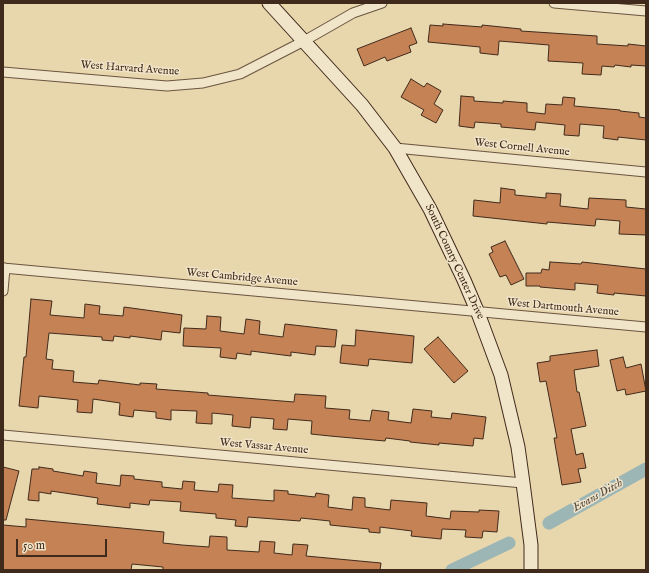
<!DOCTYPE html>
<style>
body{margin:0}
#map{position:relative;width:649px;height:573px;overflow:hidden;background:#e8d6ac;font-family:"IM FELL English",serif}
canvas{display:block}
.frame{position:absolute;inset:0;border:4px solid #402a1c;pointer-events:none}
.scale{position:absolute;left:16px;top:539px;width:91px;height:18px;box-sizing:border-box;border:2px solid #402a1c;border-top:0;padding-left:5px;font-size:12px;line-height:14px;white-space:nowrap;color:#402a1c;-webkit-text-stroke:3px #f0e4c9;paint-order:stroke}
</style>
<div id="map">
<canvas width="649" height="573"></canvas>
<div class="frame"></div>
<div class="scale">50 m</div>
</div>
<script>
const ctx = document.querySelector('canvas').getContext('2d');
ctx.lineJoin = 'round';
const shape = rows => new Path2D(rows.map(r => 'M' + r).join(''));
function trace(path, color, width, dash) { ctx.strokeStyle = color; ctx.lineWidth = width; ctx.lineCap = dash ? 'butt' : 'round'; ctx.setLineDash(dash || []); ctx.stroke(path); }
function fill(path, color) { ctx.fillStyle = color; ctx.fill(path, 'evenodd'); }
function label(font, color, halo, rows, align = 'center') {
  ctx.font = font + ' "IM FELL English",serif'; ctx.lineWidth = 3; ctx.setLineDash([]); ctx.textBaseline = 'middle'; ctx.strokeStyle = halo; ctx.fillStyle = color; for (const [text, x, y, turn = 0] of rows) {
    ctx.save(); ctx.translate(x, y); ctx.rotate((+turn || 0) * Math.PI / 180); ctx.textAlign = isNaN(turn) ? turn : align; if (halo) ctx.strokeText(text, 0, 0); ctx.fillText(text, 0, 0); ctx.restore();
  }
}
const canal = shape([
 [549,523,646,469],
 [452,570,509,543]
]);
const building = shape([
 [443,24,482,27,482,25,521,29,521,31,597,36,597,44,628,46,628,44,646,46,646,66,631,65,631,67,615,65,614,67,602,66,601,75,582,74,583,63,548,61,549,45,499,41,498,55,480,53,480,47,428,42,430,25,443,26,443,24],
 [411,28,417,43,409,46,411,52,387,61,385,57,364,66,357,49,411,28],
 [411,79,424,87,427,83,441,91,434,104,443,110,436,123,421,115,424,110,401,97,411,79],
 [461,96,474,97,474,101,503,103,503,101,527,103,527,112,545,114,546,104,562,105,563,97,575,98,574,106,620,110,620,111,639,113,639,117,646,118,646,140,618,137,618,140,603,138,604,126,580,124,579,136,564,135,565,125,536,122,535,130,501,127,501,124,475,122,474,128,459,126,461,96],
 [501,188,515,190,515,195,546,198,546,193,561,194,560,206,588,209,589,198,626,200,626,207,646,209,646,235,619,234,620,221,596,219,595,226,547,222,547,224,473,216,474,200,500,203,501,188],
 [505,241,524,279,511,285,506,275,500,277,489,254,493,252,491,247,505,241],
 [550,262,581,264,582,262,646,269,646,296,614,293,614,295,597,293,598,285,575,283,575,290,540,287,540,286,526,286,526,273,541,273,542,269,549,270,550,262],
 [31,299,52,301,50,315,84,318,85,304,100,306,99,314,123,316,124,307,182,315,180,333,162,331,161,340,130,336,130,338,114,336,113,341,102,340,102,337,49,333,46,359,53,360,52,369,74,371,73,382,98,384,99,380,140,385,140,383,157,384,156,389,208,393,208,395,294,402,295,394,326,396,325,408,350,410,349,419,370,421,372,410,389,412,388,420,411,423,413,409,432,411,431,417,451,419,452,413,486,417,483,439,474,438,473,446,439,443,439,445,410,442,410,441,386,438,385,441,330,436,311,434,312,421,288,419,287,430,273,429,274,419,251,417,250,428,232,426,233,415,212,413,212,424,196,423,197,411,171,410,171,420,156,418,156,412,134,410,133,417,119,415,120,403,93,399,92,413,77,412,78,400,39,396,38,408,19,406,24,357,26,357,31,299],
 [207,316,221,317,220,331,244,334,246,319,260,321,259,334,283,337,285,324,337,330,335,347,316,346,315,355,291,352,291,356,251,351,251,355,237,353,236,359,220,357,221,348,183,346,184,328,206,329,207,316],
 [356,330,414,336,412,363,369,359,368,366,340,363,342,345,355,346,356,330],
 [438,337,468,371,454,383,424,349,438,337],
 [597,350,599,366,574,370,577,392,579,392,586,426,571,429,576,455,583,453,586,468,578,469,581,482,562,485,554,438,557,438,546,381,540,382,537,363,550,361,550,356,597,350],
 [623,357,626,368,641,364,646,391,626,395,625,389,617,391,610,360,623,357],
 [3,467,19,471,6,520,3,520,3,467],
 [39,467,53,469,53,471,83,476,84,471,97,473,96,483,120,486,121,475,134,476,134,479,162,482,162,487,182,489,183,481,195,482,194,490,218,492,219,484,233,485,232,498,274,501,274,490,288,491,288,494,315,497,316,493,329,495,328,507,352,510,353,497,365,498,365,507,390,510,391,500,427,503,426,516,450,519,451,511,479,512,479,510,499,511,497,532,483,531,482,538,465,537,466,530,442,529,441,539,411,536,412,531,380,527,380,533,369,532,369,529,330,525,330,521,301,518,300,521,248,517,247,527,235,526,236,520,216,518,216,514,180,511,181,502,150,500,149,505,130,503,130,508,97,504,98,498,51,491,51,494,39,492,39,501,28,500,32,469,39,469,39,467],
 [26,519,164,532,163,543,182,545,209,547,210,536,227,537,227,550,259,552,260,541,275,542,274,553,292,555,293,544,308,545,306,556,381,563,380,570,163,570,163,567,132,564,131,570,3,570,3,525,26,527,26,519]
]);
const street = shape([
 [554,3,646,11],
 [3,72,167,86,203,83,240,74,304,41,353,13,382,3],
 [395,148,646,172],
 [3,268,646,327],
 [3,291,5,268],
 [3,435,523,483]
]);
const secondary = shape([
 [269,3,362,105,395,148,430,209,464,280,478,313,501,375,518,447,523,483,531,545,531,570]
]);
const streetNames = [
 ["West Harvard Avenue",130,69,4],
 ["West Cornell Avenue",522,148,6],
 ["South County Center Drive",454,262,65],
 ["West Cambridge Avenue",242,278,5],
 ["West Dartmouth Avenue",563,308,5],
 ["West Vassar Avenue",264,447,5]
];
const waterNames = [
 ["Evans Ditch",598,496,-29]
];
trace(canal, '#9cb6b6', 13);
fill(building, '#c58254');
trace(building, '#402a1c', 1);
trace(street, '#6a5540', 11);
trace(secondary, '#402a1c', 15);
trace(street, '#f0e4c9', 9);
trace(secondary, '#f0e4c9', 13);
label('11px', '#402a1c', '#f0e4c9', streetNames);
label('italic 12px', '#574d42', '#f0e4c9', waterNames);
</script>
